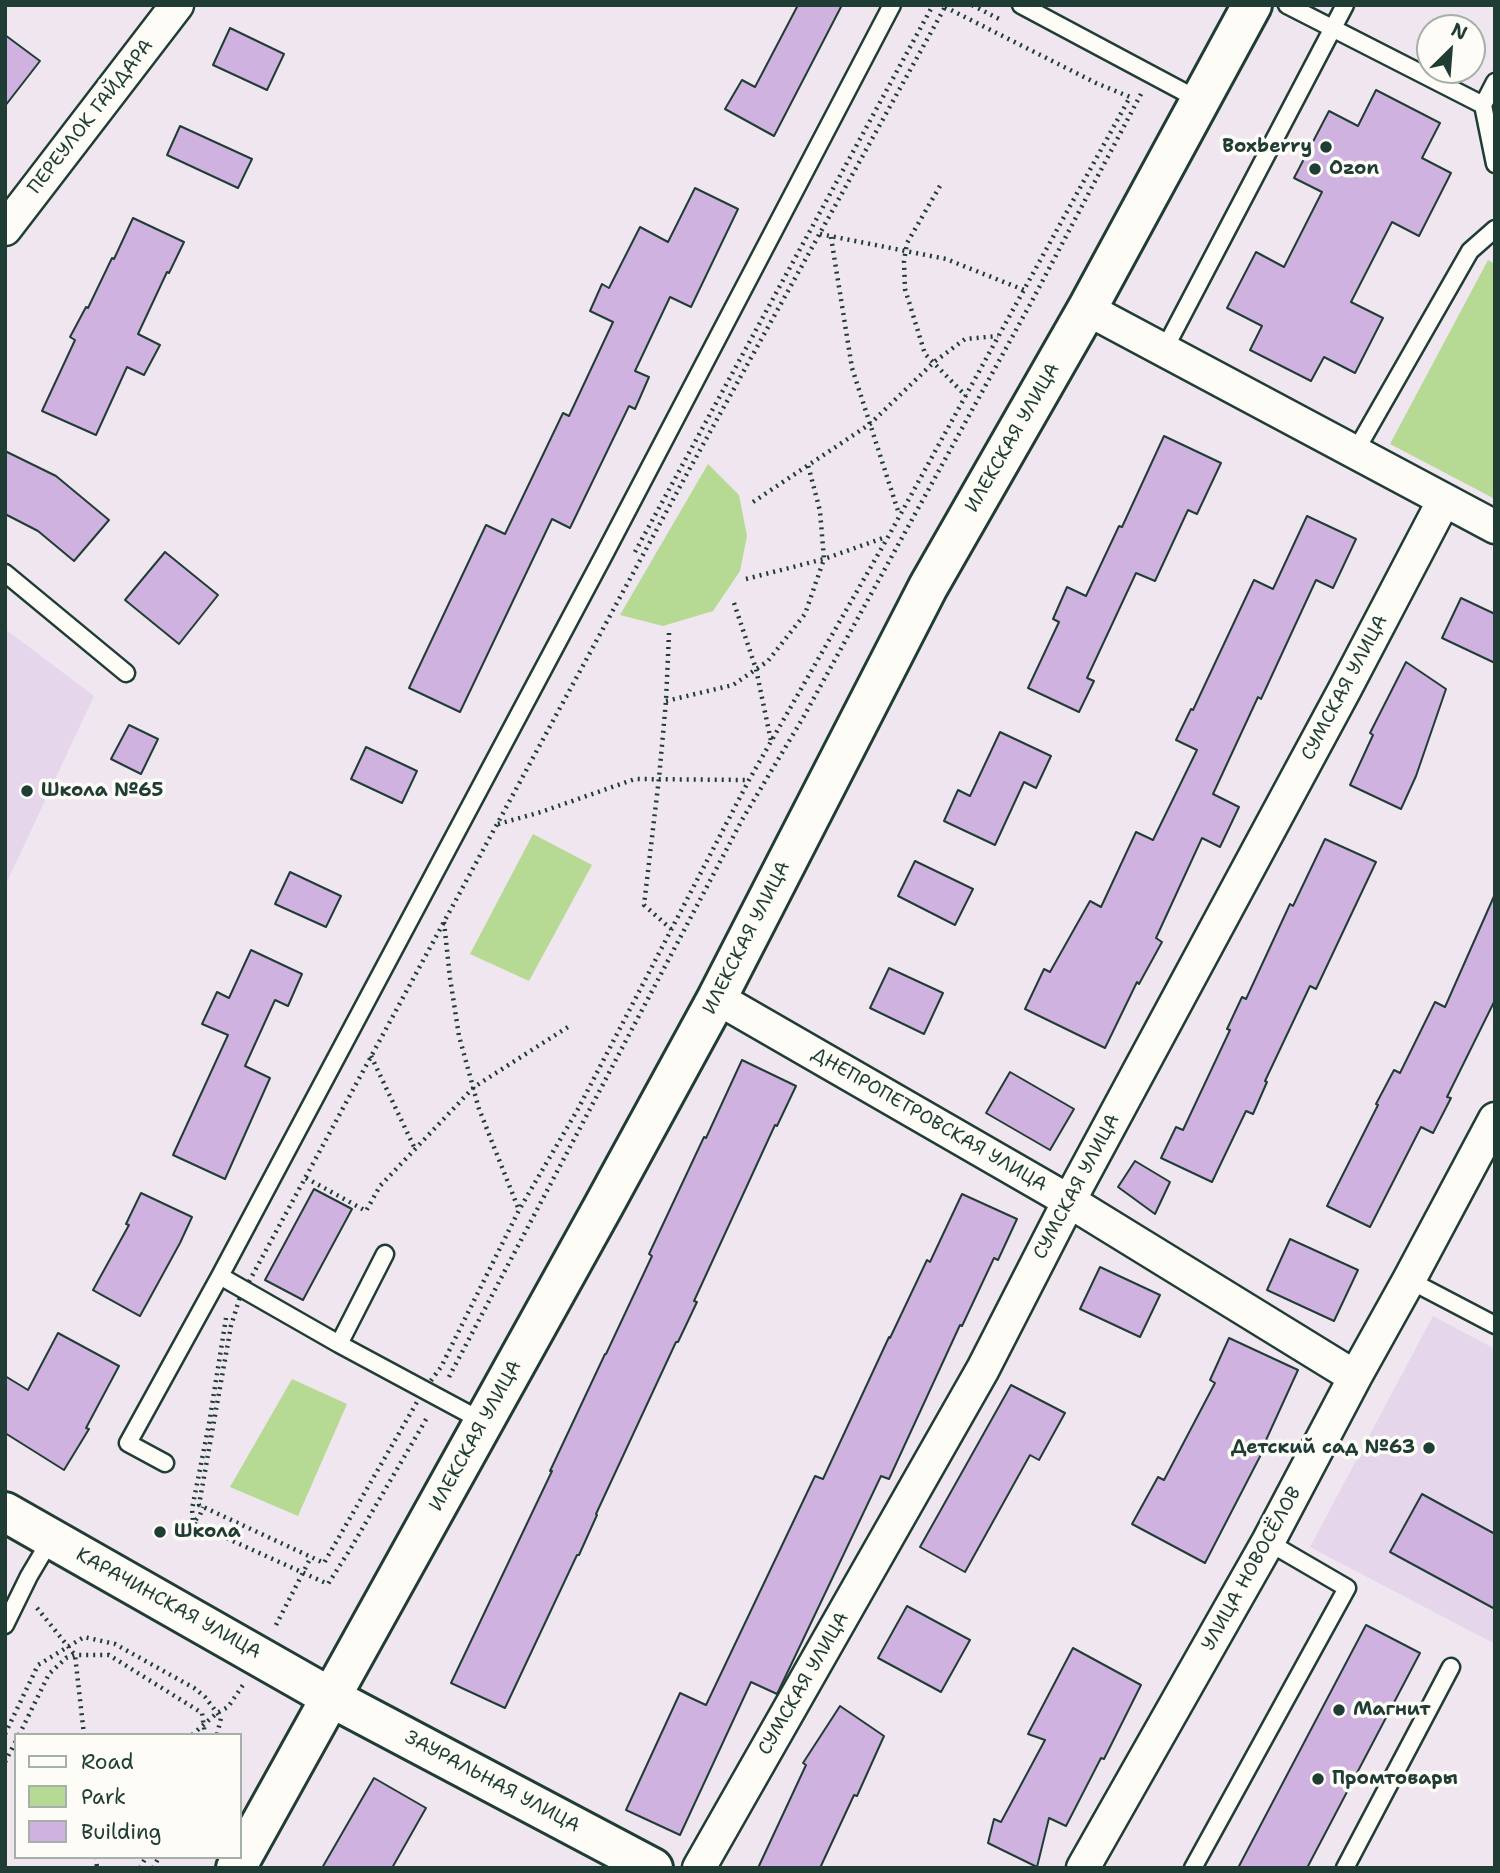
<!DOCTYPE html>
<meta charset="utf-8">
<style>
body{margin:0}
#map{position:relative;width:1500px;height:1873px;overflow:hidden;background:#efe6f0;font-family:"Shantell Sans",sans-serif}
canvas{display:block}
.frame{position:absolute;inset:0;border:7px solid #1f3d34;pointer-events:none}
.legend{position:absolute;left:14px;top:1733px;width:228px;height:126px;box-sizing:border-box;background:#fdfcf7;border:2px solid #a4b0a9;margin:0;padding:9px 12px;list-style:none;font-size:21px;color:#1f3d34}
.legend li{display:flex;align-items:center;gap:14px;height:35px}
.legend b{width:35px;border:2px solid #a4b0a9}
.north{position:absolute;left:1416px;top:14px;width:70px;height:70px;box-sizing:border-box;background:#fdfcf7;border:2px solid #a4b0a9;border-radius:50%;rotate:25deg;font-size:19px;font-weight:700;line-height:28px;text-align:center;color:#1f3d34}
.north::after{content:'';display:block;margin:auto;width:24px;height:32px;background:#1f3d34;clip-path:polygon(50% 0,100% 100%,50% 72%,0 100%)}
</style>
<div id="map">
<canvas width="1500" height="1873"></canvas>
<div class="frame"></div>
<ul class="legend">
<li><b style="height:9px;background:#fdfcf7"></b>Road</li>
<li><b style="height:19px;background:#b6d994"></b>Park</li>
<li><b style="height:19px;background:#cfb2e0"></b>Building</li>
</ul>
<div class="north">N</div>
</div>
<script>
const ctx = document.querySelector('canvas').getContext('2d');
ctx.lineJoin = 'round';
function fill(path, color) { ctx.fillStyle = color; ctx.fill(path, 'evenodd'); }
const shape = rows => new Path2D(rows.map(r => 'M' + r).join(''));
function trace(path, color, width, dash) { ctx.strokeStyle = color; ctx.lineWidth = width; ctx.lineCap = dash ? 'butt' : 'round'; ctx.setLineDash(dash || []); ctx.stroke(path); }
function label(font, color, halo, rows, align = 'center') {
  ctx.font = font + ' "Shantell Sans",sans-serif'; ctx.lineWidth = 7; ctx.setLineDash([]); ctx.textBaseline = 'middle'; ctx.strokeStyle = halo; ctx.fillStyle = color; for (const [text, x, y, turn = 0] of rows) {
    ctx.save(); ctx.translate(x, y); ctx.rotate((+turn || 0) * Math.PI / 180); ctx.textAlign = isNaN(turn) ? turn : align; if (halo) ctx.strokeText(text, 0, 0); ctx.fillText(text, 0, 0); ctx.restore();
  }
}
const built = shape([
 [5,629,94,696,5,886],
 [1433,1316,1495,1349,1495,1644,1310,1547]
]);
const green = shape([
 [1488,260,1495,264,1495,499,1390,444],
 [708,464,739,495,747,536,740,571,713,611,663,626,620,615],
 [533,834,592,865,529,981,470,954],
 [292,1379,347,1404,298,1516,230,1487]
]);
const building = shape([
 [798,5,842,5,774,136,725,109,742,80,755,87,798,5],
 [230,28,284,54,267,90,213,65,230,28],
 [5,35,40,61,5,106,5,35],
 [1376,90,1440,123,1422,158,1451,173,1419,236,1392,222,1351,302,1383,318,1355,373,1324,357,1311,381,1250,350,1262,326,1227,308,1256,252,1284,267,1322,192,1294,178,1329,111,1358,126,1376,90],
 [180,126,252,159,238,188,167,155,180,126],
 [695,188,738,209,691,307,670,297,635,371,649,377,635,409,629,406,570,528,552,519,460,712,409,688,486,525,505,534,563,413,569,416,613,322,590,311,602,284,609,288,640,227,668,242,695,188],
 [133,218,184,242,169,273,167,272,138,334,160,345,144,375,127,367,96,435,42,411,75,340,70,337,86,307,88,308,112,258,114,259,133,218],
 [1164,436,1221,463,1197,514,1188,510,1155,581,1136,573,1087,678,1094,681,1079,712,1028,688,1059,622,1053,619,1067,587,1086,596,1119,526,1122,527,1164,436],
 [5,451,56,476,109,520,74,561,38,531,5,514,5,451],
 [1307,516,1356,539,1333,588,1316,580,1261,699,1258,697,1213,794,1239,807,1220,847,1202,838,1156,938,1162,942,1139,984,1137,982,1105,1048,1025,1009,1044,969,1050,972,1090,901,1101,907,1136,832,1153,840,1197,750,1176,740,1191,709,1193,710,1254,580,1273,589,1307,516],
 [165,552,218,595,179,644,125,600,165,552],
 [1461,598,1495,614,1495,663,1442,638,1461,598],
 [1406,662,1446,689,1416,776,1401,809,1350,785,1373,735,1370,733,1406,662],
 [129,725,158,739,141,774,111,759,129,725],
 [1000,732,1051,756,1036,788,1024,782,995,845,944,821,958,790,970,796,1000,732],
 [366,747,417,771,402,803,351,779,366,747],
 [1325,839,1376,862,1316,989,1310,986,1265,1081,1267,1082,1253,1114,1246,1111,1212,1182,1161,1158,1176,1127,1183,1130,1230,1030,1227,1029,1242,997,1246,999,1290,904,1293,906,1325,839],
 [915,861,973,889,955,925,898,896,915,861],
 [290,872,341,896,326,927,275,904,290,872],
 [1495,894,1495,1000,1447,1097,1451,1098,1433,1133,1421,1127,1370,1227,1327,1206,1378,1105,1376,1104,1394,1070,1400,1073,1435,1002,1445,1007,1495,894],
 [251,950,302,974,288,1006,275,1000,245,1066,270,1078,225,1179,173,1155,228,1035,202,1024,217,992,229,998,251,950],
 [889,968,943,993,924,1034,870,1008,889,968],
 [742,1060,796,1086,777,1126,775,1125,694,1301,697,1302,678,1342,676,1342,596,1514,597,1515,579,1555,577,1555,505,1708,451,1683,552,1471,550,1471,605,1354,606,1354,652,1256,649,1254,704,1137,706,1138,742,1060],
 [1010,1072,1074,1109,1050,1150,986,1113,1010,1072],
 [1135,1161,1170,1182,1155,1214,1118,1187,1135,1161],
 [314,1189,352,1209,303,1300,265,1280,314,1189],
 [141,1193,192,1217,180,1243,140,1316,93,1290,129,1225,126,1224,141,1193],
 [962,1194,1017,1219,998,1260,994,1258,962,1326,960,1325,889,1479,881,1476,779,1690,777,1694,751,1682,680,1835,626,1810,680,1693,706,1705,815,1476,823,1479,889,1337,890,1338,927,1260,930,1262,962,1194],
 [1290,1239,1358,1270,1334,1321,1267,1290,1290,1239],
 [1100,1267,1160,1295,1140,1337,1080,1309,1100,1267],
 [58,1333,119,1366,86,1428,89,1429,64,1470,5,1433,5,1376,28,1390,58,1333],
 [1229,1338,1298,1370,1266,1440,1268,1441,1205,1563,1132,1524,1158,1477,1164,1480,1215,1383,1210,1380,1229,1338],
 [1011,1385,1065,1413,1039,1460,1030,1455,965,1572,920,1547,1011,1385],
 [1422,1494,1495,1534,1495,1609,1390,1552,1422,1494],
 [907,1606,970,1640,941,1692,878,1658,907,1606],
 [1366,1625,1420,1653,1307,1868,1238,1868,1366,1625],
 [1073,1648,1141,1685,1104,1759,1101,1758,1066,1826,1049,1818,1037,1867,988,1843,994,1819,1001,1822,1045,1740,1028,1734,1073,1648],
 [840,1706,884,1736,857,1796,854,1795,820,1868,758,1868,806,1765,803,1763,840,1706],
 [374,1778,426,1808,392,1868,322,1868,374,1778]
]);
const path = shape([
 [972,5,1003,21],
 [945,7,1096,83,1130,97,888,537,749,780,578,1109,519,1210,441,1367,424,1390,324,1563,199,1505,231,1326,239,1300,689,470,945,7],
 [940,186,907,243,904,261,905,289,925,354,966,396],
 [820,234,946,259,1024,290],
 [831,237,852,368,899,514],
 [753,502,870,424,934,362,965,339,998,336],
 [635,552,933,5],
 [746,579,824,559,886,537],
 [734,603,756,669,771,741],
 [669,633,666,701,659,778,644,905,671,929],
 [666,701,733,685,768,661,805,614,824,559,820,511,808,465],
 [498,824,541,812,635,779,749,780],
 [444,922,450,978,459,1036,479,1109,519,1210],
 [371,1056,415,1149],
 [306,1178,366,1211,380,1186,474,1087,571,1025],
 [226,1318,209,1424,192,1509,193,1523,328,1584,351,1548,428,1416],
 [449,1377,742,820,804,716,920,505,1033,299,1141,94],
 [189,1532,193,1523,200,1515,203,1507],
 [37,1608,75,1655,84,1735],
 [276,1625,311,1557],
 [5,1734,38,1665,84,1637,115,1644,194,1688,205,1697,221,1718,217,1735],
 [19,1735,49,1674,66,1658,75,1655,109,1655,202,1713,205,1735],
 [192,1735,217,1713,228,1707,243,1685],
 [5,1762,16,1741],
 [96,1857,97,1868],
 [140,1868,146,1857],
 [153,1868,159,1857]
]);
const lane = shape([
 [1021,5,1199,100],
 [1287,5,1483,105,1495,164],
 [1483,105,1495,82],
 [1164,350,1345,5],
 [1355,452,1470,251,1495,229],
 [5,573,126,673],
 [220,1276,339,1344,484,1422],
 [1409,1280,1495,1325],
 [339,1344,385,1254],
 [165,1463,128,1443,220,1276,604,555,892,5],
 [5,1625,29,1576,51,1539],
 [1193,1868,1347,1588,1268,1542],
 [1345,1868,1451,1667]
]);
const street = shape([
 [5,229,177,5],
 [1087,309,1495,527],
 [717,998,1069,1201,1355,1377],
 [699,1868,983,1369,1069,1201,1345,689,1444,500],
 [1083,1868,1268,1542,1355,1377,1409,1280,1495,1119]
]);
const secondary = shape([
 [5,1512,330,1697,653,1868],
 [236,1868,604,1205,717,998,928,587,1087,309,1252,5]
]);
const markers = [
 [1326,147,7,"#1f3d34"],
 [1315,169,7,"#1f3d34"],
 [27,791,7,"#1f3d34"],
 [1429,1448,7,"#1f3d34"],
 [160,1532,7,"#1f3d34"],
 [1339,1710,7,"#1f3d34"],
 [1318,1779,7,"#1f3d34"]
];
const streetNames = [
 ["ПЕРЕУЛОК ГАЙДАРА",91,117,-52],
 ["ИЛЕКСКАЯ УЛИЦА",1013,438,-60],
 ["СУМСКАЯ УЛИЦА",1345,688,-62],
 ["ИЛЕКСКАЯ УЛИЦА",747,938,-63],
 ["ДНЕПРОПЕТРОВСКАЯ УЛИЦА",929,1120,30],
 ["СУМСКАЯ УЛИЦА",1077,1187,-62],
 ["ИЛЕКСКАЯ УЛИЦА",476,1436,-61],
 ["УЛИЦА НОВОСЁЛОВ",1252,1569,-61],
 ["КАРАЧИНСКАЯ УЛИЦА",168,1604,29],
 ["СУМСКАЯ УЛИЦА",804,1684,-60],
 ["ЗАУРАЛЬНАЯ УЛИЦА",492,1782,28]
];
const poiNames = [
 ["Boxberry",1312,147,"right"],
 ["Ozon",1329,169],
 ["Школа №65",41,791],
 ["Детский сад №63",1415,1448,"right"],
 ["Школа",174,1532],
 ["Магнит",1353,1710],
 ["Промтовары",1332,1779]
];
fill(built, '#e5d6eb');
fill(green, '#b6d994');
fill(building, '#cfb2e0');
trace(building, '#1f3d34', 2);
trace(lane, '#1f3d34', 21);
trace(street, '#1f3d34', 37);
trace(secondary, '#1f3d34', 44);
trace(path, '#1f3d34', 4.5, [2, 5]);
trace(lane, '#fdfcf7', 16);
trace(street, '#fdfcf7', 32);
trace(secondary, '#fdfcf7', 38);
for (const [x, y, r, color] of markers) { const dot = new Path2D(); dot.arc(x, y, r, 0, 2 * Math.PI); ctx.fillStyle = color; ctx.fill(dot); trace(dot, '#fdfcf7', 2.5); }
label('19px', '#1f3d34', '#fdfcf7', streetNames);
label('bold 19px', '#1f3d34', '#fdfcf7', poiNames, 'left');
</script>
